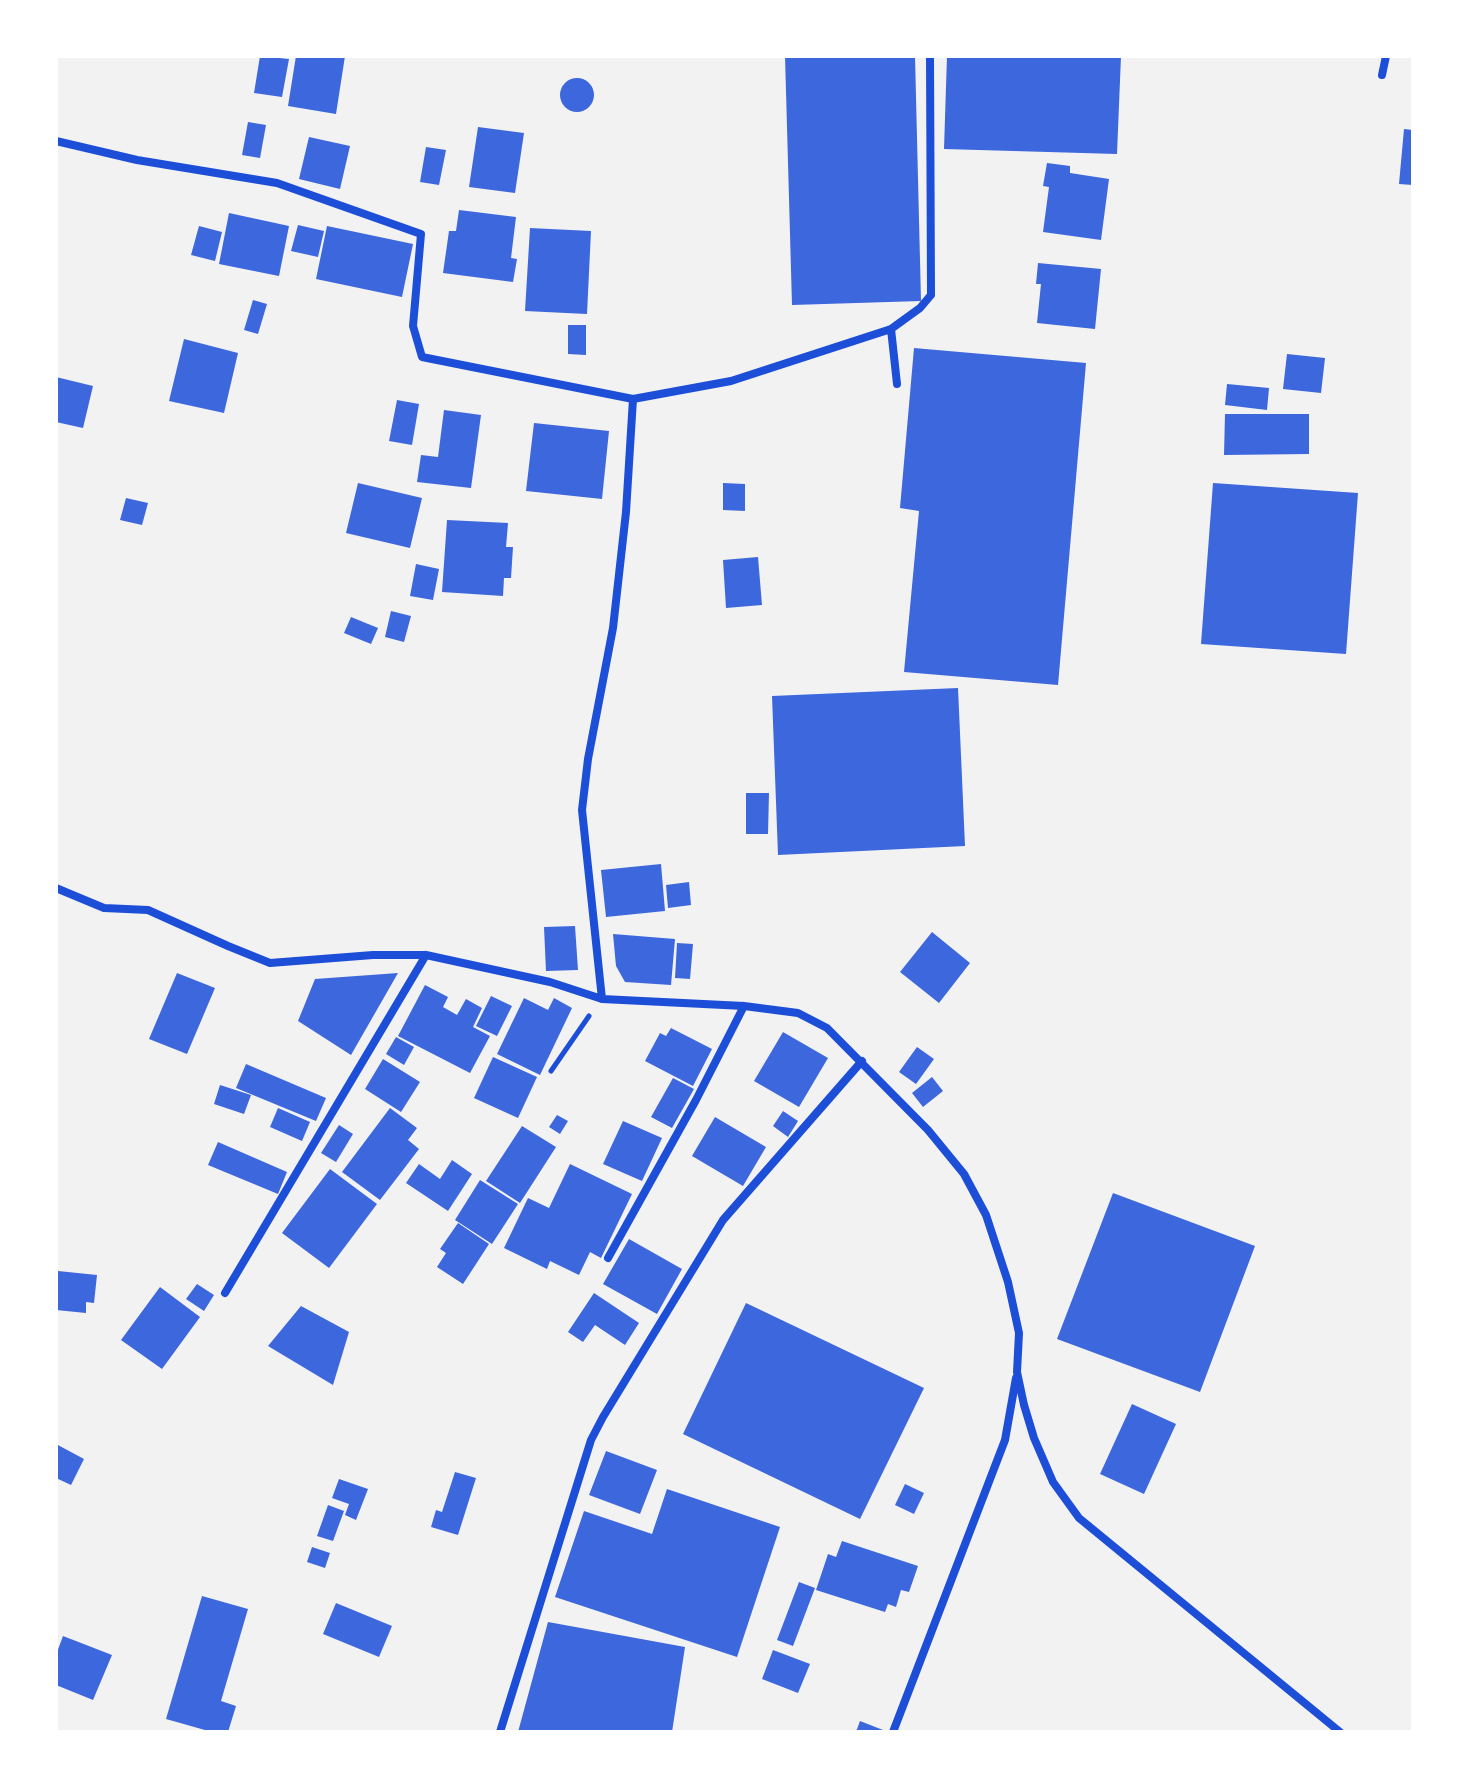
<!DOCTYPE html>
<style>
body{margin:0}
#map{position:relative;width:1469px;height:1788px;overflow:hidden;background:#f2f2f2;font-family:Rubik,sans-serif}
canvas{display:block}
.frame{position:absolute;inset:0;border:58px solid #fff;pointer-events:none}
</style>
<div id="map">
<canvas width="1469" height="1788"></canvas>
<div class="frame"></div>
</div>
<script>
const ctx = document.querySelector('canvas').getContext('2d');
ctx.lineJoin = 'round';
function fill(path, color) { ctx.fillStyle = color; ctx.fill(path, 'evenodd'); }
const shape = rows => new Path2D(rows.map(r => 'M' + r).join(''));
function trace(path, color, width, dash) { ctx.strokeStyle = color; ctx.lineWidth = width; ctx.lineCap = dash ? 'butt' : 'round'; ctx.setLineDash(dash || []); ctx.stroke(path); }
const building = shape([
 [260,56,289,59,282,97,254,93],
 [296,56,345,56,336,114,288,106],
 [785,56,915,56,921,301,792,305],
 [947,56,1121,56,1117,154,944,149],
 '560 95a17 17 0 1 1 34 0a17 17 0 1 1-34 0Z',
 [248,122,266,125,260,158,242,155],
 [478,127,524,133,515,193,469,187],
 [1404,129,1413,130,1413,185,1399,184],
 [309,137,350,146,340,189,299,179],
 [426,147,446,150,439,185,420,182],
 [1047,163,1070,166,1070,173,1109,179,1101,240,1043,232,1049,187,1043,186],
 [459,210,516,217,511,258,517,259,513,282,443,273,449,231,456,231],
 [229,213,289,226,279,276,219,264],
 [298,225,324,231,318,257,291,251],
 [199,226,222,232,215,261,191,255],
 [327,226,413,244,402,297,316,279],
 [530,228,591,231,587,314,525,311],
 [1038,263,1101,269,1095,329,1037,323,1041,284,1036,284],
 [253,300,267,304,258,334,244,330],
 [568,325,586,325,586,355,568,354],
 [184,339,238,353,224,413,169,401],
 [914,348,1086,363,1058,685,904,672,919,511,900,508],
 [1287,354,1325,358,1321,393,1283,389],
 [56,377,93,386,83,428,56,422],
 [1227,384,1269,388,1267,410,1225,405],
 [397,400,419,404,412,445,389,441],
 [444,410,481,415,471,488,417,482,421,455,438,457],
 [1225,414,1309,414,1309,454,1224,455],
 [534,423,609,431,602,499,526,491],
 [358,483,422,498,410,548,346,533],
 [723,483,745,484,745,511,723,510],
 [1213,483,1358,493,1346,654,1201,644],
 [126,498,148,503,142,525,120,520],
 [447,520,508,523,506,547,513,547,511,578,504,578,503,596,442,592],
 [758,557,762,605,726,608,723,560],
 [416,564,439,569,433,600,410,596],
 [391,611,411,616,404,642,385,637],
 [351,617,378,628,371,644,344,633],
 [958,688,965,846,778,855,772,696],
 [746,793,769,793,768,834,746,834],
 [661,864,665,911,606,917,601,870],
 [689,882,691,905,668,908,666,885],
 [575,926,578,970,546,971,544,927],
 [932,932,970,963,939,1003,900,972],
 [613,934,675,939,671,985,625,982,616,966],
 [677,943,693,944,690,979,675,978],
 [177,973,215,988,187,1054,149,1039],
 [398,973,351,1055,298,1021,315,979],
 [425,985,448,997,443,1007,457,1015,466,999,482,1008,473,1027,490,1036,470,1073,398,1036],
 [491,996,512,1006,497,1036,476,1026],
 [524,998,548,1010,554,998,572,1008,540,1075,497,1054],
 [671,1028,712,1049,693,1086,645,1061,660,1033,666,1036],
 [783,1032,828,1058,799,1107,754,1081],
 [396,1037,414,1047,404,1065,386,1054],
 [917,1047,934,1059,916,1084,899,1072],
 [493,1057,537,1077,518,1118,474,1098],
 [383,1059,420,1082,401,1112,365,1089],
 [246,1064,326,1098,316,1121,236,1088],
 [932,1077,943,1091,923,1107,912,1093],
 [673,1078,694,1089,672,1128,651,1117],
 [220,1085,251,1095,244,1114,214,1104],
 [278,1108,310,1122,302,1141,270,1127],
 [390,1108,417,1128,408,1140,419,1149,380,1200,342,1172],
 [783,1111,798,1121,788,1137,773,1126],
 [557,1115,568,1121,560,1134,549,1127],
 [715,1117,766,1147,743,1186,692,1156],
 [623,1121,662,1138,642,1181,603,1164],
 [339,1125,353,1134,336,1162,321,1153],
 [522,1126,556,1147,520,1203,486,1181],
 [218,1142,287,1172,278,1194,208,1165],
 [452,1160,472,1174,448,1211,406,1183,419,1164,440,1179],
 [570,1164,632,1194,601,1258,590,1252,579,1275,550,1261,547,1269,504,1248,528,1198,549,1208],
 [330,1169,377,1204,329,1268,282,1233],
 [480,1180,518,1204,492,1244,455,1220],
 [1113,1193,1255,1246,1200,1392,1057,1339],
 [458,1223,489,1244,463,1284,437,1267,446,1253,440,1249],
 [629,1239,682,1269,657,1314,603,1284],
 [58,1271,97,1275,94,1303,86,1302,86,1313,56,1310],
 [197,1284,214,1295,204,1311,186,1299],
 [160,1287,200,1317,162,1369,121,1340],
 [594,1293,639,1323,625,1345,595,1325,583,1342,568,1332],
 [746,1303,924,1388,860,1519,683,1434],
 [301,1306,349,1332,333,1385,268,1346],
 [1132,1404,1176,1424,1144,1494,1100,1474],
 [56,1444,84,1459,71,1485,56,1478],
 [606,1451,657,1470,640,1514,589,1495],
 [455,1472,476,1478,458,1535,431,1527,436,1510,442,1512],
 [339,1479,368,1489,356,1520,345,1515,349,1504,332,1498],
 [905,1484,924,1493,914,1514,895,1505],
 [667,1489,780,1527,737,1657,555,1597,584,1511,652,1534],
 [328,1505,344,1511,333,1541,317,1536],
 [842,1541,918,1566,909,1592,901,1590,896,1607,888,1604,885,1612,816,1590,828,1554,836,1557],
 [312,1547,330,1553,325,1568,307,1562],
 [799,1582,815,1588,793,1646,777,1640],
 [202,1596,248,1609,221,1701,236,1706,228,1732,212,1732,166,1719],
 [336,1603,392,1626,379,1657,323,1634],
 [548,1622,685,1647,672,1732,518,1732],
 [63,1636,112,1655,93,1700,56,1685,56,1655],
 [773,1650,810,1664,798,1693,762,1679],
 [860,1721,883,1730,883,1732,856,1732]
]);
const path = shape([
 [551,1071,589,1016]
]);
const minor = shape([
 [1382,75,1386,56],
 [56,141,137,160,277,183,421,234,413,326,422,357,633,399,731,381,891,329],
 [897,384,891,329,920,308,931,295,930,56],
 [56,888,104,908,148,910,228,946,270,963,373,955,426,955,550,982,602,999,744,1006,798,1013,827,1028,928,1130,964,1174,986,1215,1008,1282,1019,1333,1017,1372,1024,1405,1034,1438,1053,1482,1079,1518,1340,1732],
 [602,999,582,810,588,759,613,628,626,512,633,399],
 [608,1258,696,1100,744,1006],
 [225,1293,426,955],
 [500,1732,591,1440,603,1417,723,1220,862,1061],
 [893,1732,1005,1440,1016,1378]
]);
fill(building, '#3d67dc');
trace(path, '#1d4ed8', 5);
trace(minor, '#1d4ed8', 8);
</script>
